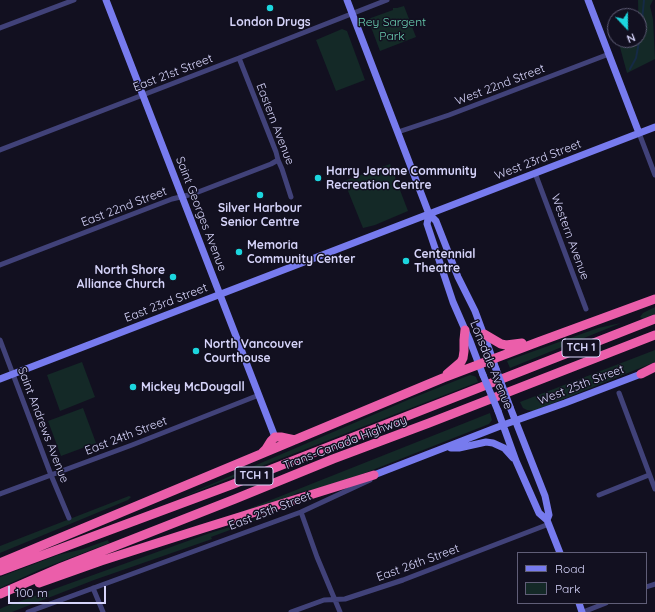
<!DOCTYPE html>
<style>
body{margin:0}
#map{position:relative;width:655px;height:612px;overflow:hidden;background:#121020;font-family:Quicksand,sans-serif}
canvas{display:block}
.legend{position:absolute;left:517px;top:552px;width:130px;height:52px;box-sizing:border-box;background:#121020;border:1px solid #605e77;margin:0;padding:5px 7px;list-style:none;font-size:12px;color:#d6d4fa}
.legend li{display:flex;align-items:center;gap:8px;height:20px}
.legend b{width:20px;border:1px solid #605e77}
.north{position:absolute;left:607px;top:8px;width:40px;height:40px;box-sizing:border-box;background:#121020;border:1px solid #605e77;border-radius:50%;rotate:158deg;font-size:11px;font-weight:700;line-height:16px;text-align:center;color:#d6d4fa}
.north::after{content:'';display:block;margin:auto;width:14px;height:18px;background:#1cd6de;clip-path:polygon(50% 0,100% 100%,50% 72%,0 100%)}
.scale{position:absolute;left:8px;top:586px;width:98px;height:18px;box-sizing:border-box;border:2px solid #d6d4fa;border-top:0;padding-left:5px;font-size:12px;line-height:14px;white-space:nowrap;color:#d6d4fa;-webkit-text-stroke:3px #121020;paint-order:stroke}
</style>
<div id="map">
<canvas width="655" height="612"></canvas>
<ul class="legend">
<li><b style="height:5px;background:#777bee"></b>Road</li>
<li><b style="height:11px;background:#142927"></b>Park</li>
</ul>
<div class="north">N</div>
<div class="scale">100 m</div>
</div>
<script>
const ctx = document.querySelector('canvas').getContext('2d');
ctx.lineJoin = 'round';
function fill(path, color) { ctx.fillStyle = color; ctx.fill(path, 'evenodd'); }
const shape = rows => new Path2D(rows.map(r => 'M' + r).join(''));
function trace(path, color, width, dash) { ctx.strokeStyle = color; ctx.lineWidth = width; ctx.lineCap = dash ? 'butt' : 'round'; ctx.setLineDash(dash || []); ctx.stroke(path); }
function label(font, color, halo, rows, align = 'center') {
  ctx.font = font + ' Quicksand,sans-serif'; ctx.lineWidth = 3; ctx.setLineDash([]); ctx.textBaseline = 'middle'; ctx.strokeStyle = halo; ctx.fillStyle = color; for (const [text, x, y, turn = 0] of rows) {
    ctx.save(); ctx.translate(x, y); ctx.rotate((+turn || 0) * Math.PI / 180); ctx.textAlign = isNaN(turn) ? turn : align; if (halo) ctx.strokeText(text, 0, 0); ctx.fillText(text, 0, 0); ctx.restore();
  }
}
const green = shape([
 [638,0,653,0,650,6,653,19,655,59,627,73,618,40,639,40],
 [404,6,416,37,380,51,368,19,393,10,393,8,397,8],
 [342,29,347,31,365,80,336,91,316,40],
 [390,164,408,211,375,225,363,228,344,181],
 [655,307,655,314,643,319,640,317,643,313],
 [621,323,510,368,507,361,512,359,598,328],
 [655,350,655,362,534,411,527,410,523,408,520,402],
 [82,362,95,397,60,411,47,375],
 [470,375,474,376,476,377,478,382,177,499,410,399],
 [83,408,96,443,61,456,48,421],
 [490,413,492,420,489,424,360,475,322,487,297,493,278,503,208,525],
 [129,496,131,497,128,500,0,553,0,546],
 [273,514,211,537,212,539,94,580,12,612,0,612,0,609,4,607,210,533],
 [108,540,109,543,39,570,0,588,0,577,58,555,83,549]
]);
const stream = shape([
 [630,69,636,58,641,31,644,0]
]);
const street = shape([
 [0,28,74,0],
 [239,58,276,152,278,160,282,169,291,197],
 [398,132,449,115,609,54],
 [639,133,655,175],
 [0,150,239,58,387,0],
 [535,173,586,309],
 [0,265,172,199,193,194,271,164,278,160],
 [0,340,51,475,69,518],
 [619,393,655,489],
 [0,494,132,445,259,395],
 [599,495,649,475],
 [301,512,317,557,340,612],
 [646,587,655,584],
 [93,588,103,612],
 [28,612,301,512,370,480],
 [291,612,324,600,345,599,403,580,549,524],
 [583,612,606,603]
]);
const secondary = shape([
 [106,0,275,437],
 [347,0,429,214,436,221,458,277,475,311,489,349,496,369],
 [588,0,639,133],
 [429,214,427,224,453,302,470,341,483,375],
 [0,379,655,127],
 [510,407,545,496,549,515,547,520],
 [498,411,516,461,539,513,547,520,560,553],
 [451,448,459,448,486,442,493,443,504,448,513,458],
 [374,475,503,425,565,403,641,374],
 [579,603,582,612]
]);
const highway = shape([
 [484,334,501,344,506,345,522,343],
 [447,374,461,362,463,358,464,351,464,340,465,330],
 [641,374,655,367],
 [262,453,266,449,271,441,275,437,281,437,295,440],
 [0,563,443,378,538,342,655,299],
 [0,571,231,485,655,319],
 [39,583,101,561,201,529,374,475],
 [0,594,62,567,235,499,333,459,429,423,655,335]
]);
const secondaryBridge = shape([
 [496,369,510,407],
 [483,375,498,411]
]);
const markers = [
 [270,8,4,"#1cd6de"],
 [318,178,4,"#1cd6de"],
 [260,195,4,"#1cd6de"],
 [239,252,4,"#1cd6de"],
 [406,261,4,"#1cd6de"],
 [173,277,4,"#1cd6de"],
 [196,351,4,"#1cd6de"],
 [133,387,4,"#1cd6de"]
];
const shields = [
 [581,348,38],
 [254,476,38]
];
const shieldNames = [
 ["TCH 1",581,348],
 ["TCH 1",254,476]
];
const poiNames = [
 ["London Drugs",270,22,"center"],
 ["Harry Jerome Community",326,171],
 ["Recreation Centre",326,185],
 ["Silver Harbour",260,208,"center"],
 ["Senior Centre",260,222,"center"],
 ["Memoria",247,245],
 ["Community Center",247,259],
 ["Centennial",414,254],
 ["Theatre",414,268],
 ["North Shore",165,270,"right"],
 ["Alliance Church",165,284,"right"],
 ["North Vancouver",204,344],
 ["Courthouse",204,358],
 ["Mickey McDougall",141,387]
];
const parkNames = [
 ["Rey Sargent",392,22],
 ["Park",392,36]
];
const streetNames = [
 ["East 21st Street",173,73,-21],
 ["West 22nd Street",500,85,-21],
 ["Eastern Avenue",275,124,69],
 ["West 23rd Street",538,160,-21],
 ["East 22nd Street",124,207,-21],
 ["Saint Georges Avenue",201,214,69],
 ["Western Avenue",570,237,70],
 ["East 23rd Street",166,303,-21],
 ["Lonsdale Avenue",491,365,68],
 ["West 25th Street",581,385,-21],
 ["Saint Andrews Avenue",43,425,69],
 ["East 24th Street",126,436,-21],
 ["Trans-Canada Highway",345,443,-21],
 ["East 25th Street",270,511,-21],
 ["East 26th Street",418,563,-20]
];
fill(green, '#142927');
trace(stream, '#152a45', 2);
trace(street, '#414279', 5);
trace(secondary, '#777bee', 7);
trace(highway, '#eb5eaa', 9);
trace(secondaryBridge, '#777bee', 7);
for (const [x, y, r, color] of markers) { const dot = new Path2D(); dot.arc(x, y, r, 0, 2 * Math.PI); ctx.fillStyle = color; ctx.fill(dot); trace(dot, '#121020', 1.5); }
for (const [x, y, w] of shields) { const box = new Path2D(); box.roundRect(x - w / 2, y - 9, w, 18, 3); ctx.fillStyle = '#121020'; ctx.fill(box); trace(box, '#d6d4fa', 1); }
label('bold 11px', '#d6d4fa', null, shieldNames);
label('bold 12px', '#d6d4fa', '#121020', poiNames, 'left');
label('12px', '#6ad0b1', '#121020', parkNames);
label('12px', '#d6d4fa', '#121020', streetNames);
</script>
